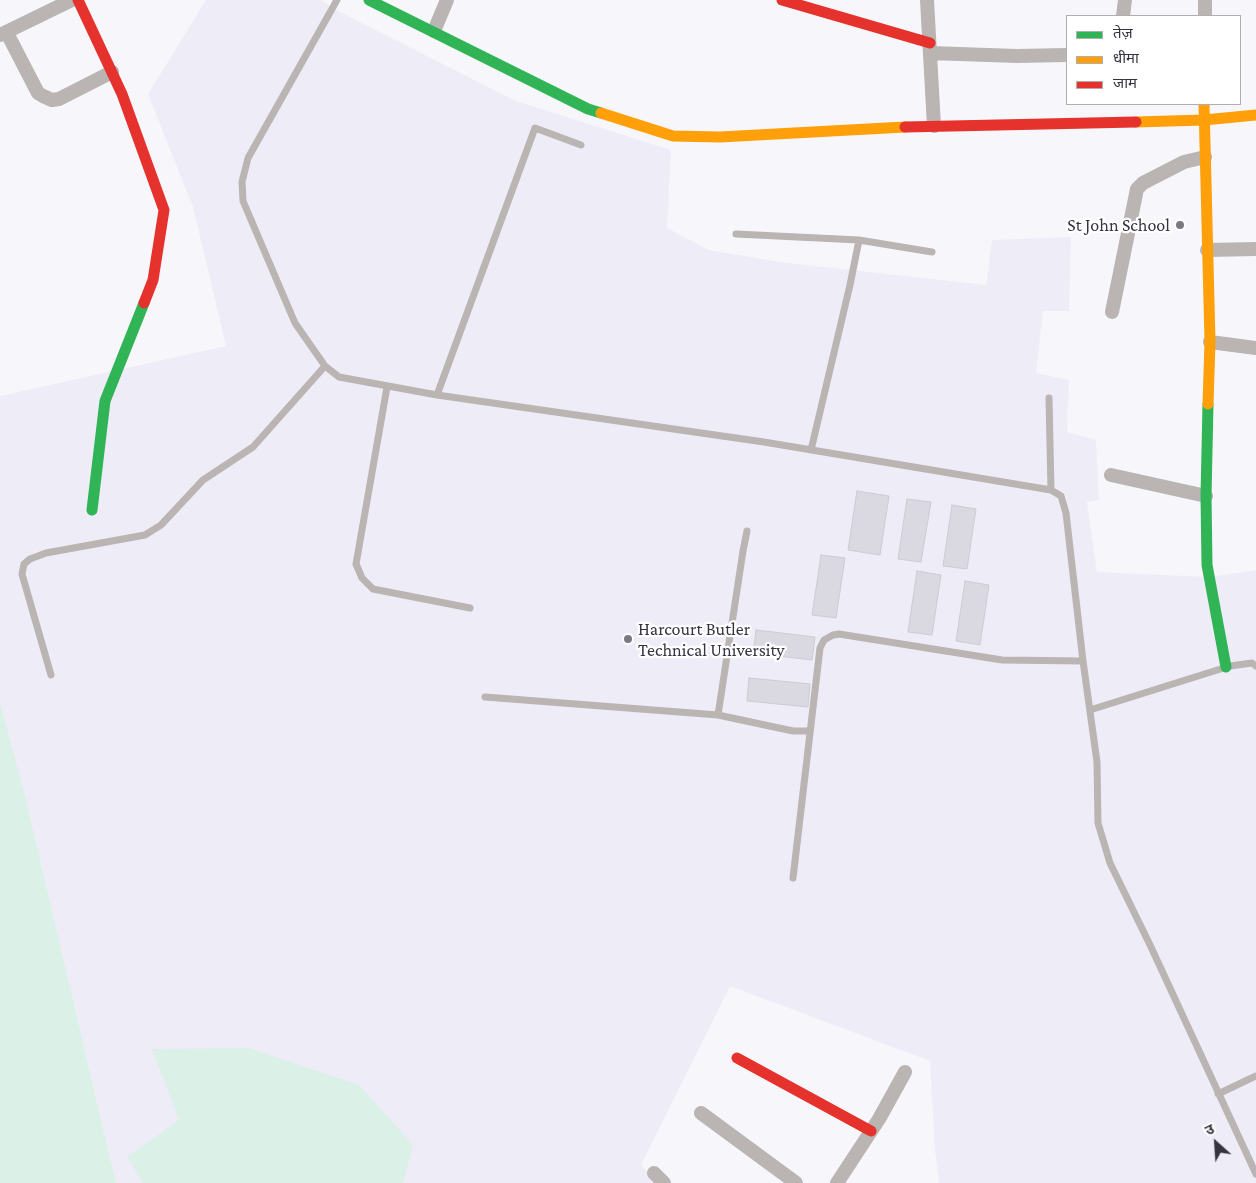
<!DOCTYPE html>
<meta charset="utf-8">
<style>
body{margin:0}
#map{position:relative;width:1256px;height:1183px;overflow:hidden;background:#f7f7fb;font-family:"Crimson Pro","Noto Sans Devanagari",serif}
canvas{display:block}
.legend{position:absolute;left:1066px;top:15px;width:175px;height:90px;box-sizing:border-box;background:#fff;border:1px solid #afaeb3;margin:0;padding:6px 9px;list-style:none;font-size:15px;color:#363441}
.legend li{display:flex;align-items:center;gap:10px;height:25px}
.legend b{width:25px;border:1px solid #afaeb3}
.north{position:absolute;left:1191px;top:1118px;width:50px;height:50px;-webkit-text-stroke:4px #fff;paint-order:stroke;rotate:334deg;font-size:14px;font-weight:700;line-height:20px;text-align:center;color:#363441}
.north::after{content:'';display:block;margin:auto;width:18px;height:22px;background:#363441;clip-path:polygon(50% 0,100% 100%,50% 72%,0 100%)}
</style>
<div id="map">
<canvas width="1256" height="1183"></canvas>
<ul class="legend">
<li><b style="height:6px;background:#30b455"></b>तेज़</li>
<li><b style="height:6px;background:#ff9f0a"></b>धीमा</li>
<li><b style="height:6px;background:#e5322d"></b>जाम</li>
</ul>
<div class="north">उ</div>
</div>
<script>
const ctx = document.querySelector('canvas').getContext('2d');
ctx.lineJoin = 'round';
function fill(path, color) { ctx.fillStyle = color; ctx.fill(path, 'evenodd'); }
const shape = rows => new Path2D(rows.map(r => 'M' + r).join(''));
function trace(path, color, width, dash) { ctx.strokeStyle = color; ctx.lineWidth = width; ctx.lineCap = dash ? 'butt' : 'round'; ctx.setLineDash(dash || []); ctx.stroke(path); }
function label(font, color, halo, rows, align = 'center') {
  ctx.font = font + ' "Crimson Pro",serif'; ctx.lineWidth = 4.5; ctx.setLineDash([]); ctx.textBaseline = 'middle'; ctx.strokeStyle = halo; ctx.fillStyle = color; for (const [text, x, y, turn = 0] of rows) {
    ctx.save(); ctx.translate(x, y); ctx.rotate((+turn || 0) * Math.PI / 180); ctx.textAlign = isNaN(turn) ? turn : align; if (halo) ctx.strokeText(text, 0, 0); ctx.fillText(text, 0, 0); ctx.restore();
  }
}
const built = shape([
 [206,0,321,0,340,12,516,101,671,150,667,228,709,250,780,262,986,285,992,240,1071,237,1069,311,1043,311,1036,373,1069,380,1067,432,1096,440,1099,500,1087,502,1097,572,1209,577,1256,570,1256,1183,939,1183,935,1151,930,1061,730,986,641,1165,657,1183,116,1183,25,795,0,702,0,396,226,346,193,207,148,94]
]);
const green = shape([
 [0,702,25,795,116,1183,0,1183],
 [249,1048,359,1085,413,1145,403,1183,143,1183,127,1157,179,1120,152,1049]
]);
const building = shape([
 [857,491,889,496,880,555,848,550,857,491],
 [907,499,931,502,921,562,898,559,907,499],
 [952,505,976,509,967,569,943,566,952,505],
 [821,555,845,558,836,618,812,615,821,555],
 [917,571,941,575,932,635,908,632,917,571],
 [965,581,989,585,980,645,956,641,965,581],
 [756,630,815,637,812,660,753,653,756,630],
 [749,678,810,684,808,707,747,701,749,678]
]);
const lane = shape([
 [337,0,248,158,242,182,243,201,295,323,325,366,339,377,437,395,764,442,1051,490,1061,496,1066,513,1083,661,1097,762,1098,823,1110,863,1151,947,1256,1174],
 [736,234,859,240,850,285,811,450],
 [859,240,932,252],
 [387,387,356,564,362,578,373,589,470,608],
 [437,395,535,128,581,145],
 [1049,398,1051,490],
 [51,675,22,574,24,564,30,559,46,553,145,535,161,525,203,480,253,447,325,366],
 [485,697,718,715,793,731,809,731],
 [1090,710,1230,666,1252,663,1256,666],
 [718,715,743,551,747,531],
 [793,878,820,648,824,640,833,635,839,634,1002,660,1083,661],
 [1218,1094,1256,1076]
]);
const street = shape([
 [927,0,934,126],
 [1205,0,1205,16],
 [1123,16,1125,0],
 [434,31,447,0],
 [7,33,38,93,43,96,52,100,59,99,112,72],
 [0,35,72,0],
 [930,53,1017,56,1067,55],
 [1207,250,1256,249],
 [1112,312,1137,189,1143,183,1184,162,1205,157],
 [1210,342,1256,348],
 [1111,475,1206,496],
 [701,1113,796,1183],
 [654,1173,664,1183],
 [837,1183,879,1119,905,1072]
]);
const fast = shape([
 [369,0,588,109,601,113],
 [1208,404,1206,496,1207,565,1226,667],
 [92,510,105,401,144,303]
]);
const slow = shape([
 [1204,104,1210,342,1208,404],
 [601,113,673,136,720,137,905,127],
 [1136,122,1204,120,1256,115]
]);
const jam = shape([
 [78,0,122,94,164,210,153,280,144,303],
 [782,0,930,43],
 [905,127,1136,122],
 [737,1058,871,1131]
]);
const markers = [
 [1180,225,5,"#7a7882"],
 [628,639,5,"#7a7882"]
];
const poiNames = [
 ["St John School",1170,225],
 ["Harcourt Butler",638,629,"left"],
 ["Technical University",638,650,"left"]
];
fill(built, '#eeecf7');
fill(green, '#dbf0e7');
fill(building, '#dad9e2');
trace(building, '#cdccd3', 1);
trace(lane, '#bab4b3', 7);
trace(street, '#bab4b3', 14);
trace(fast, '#30b455', 11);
trace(slow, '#ff9f0a', 11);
trace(jam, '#e5322d', 11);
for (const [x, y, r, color] of markers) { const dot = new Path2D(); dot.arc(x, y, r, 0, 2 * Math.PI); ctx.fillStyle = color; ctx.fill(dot); trace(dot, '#fff', 2); }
label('18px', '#363441', '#fff', poiNames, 'right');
</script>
